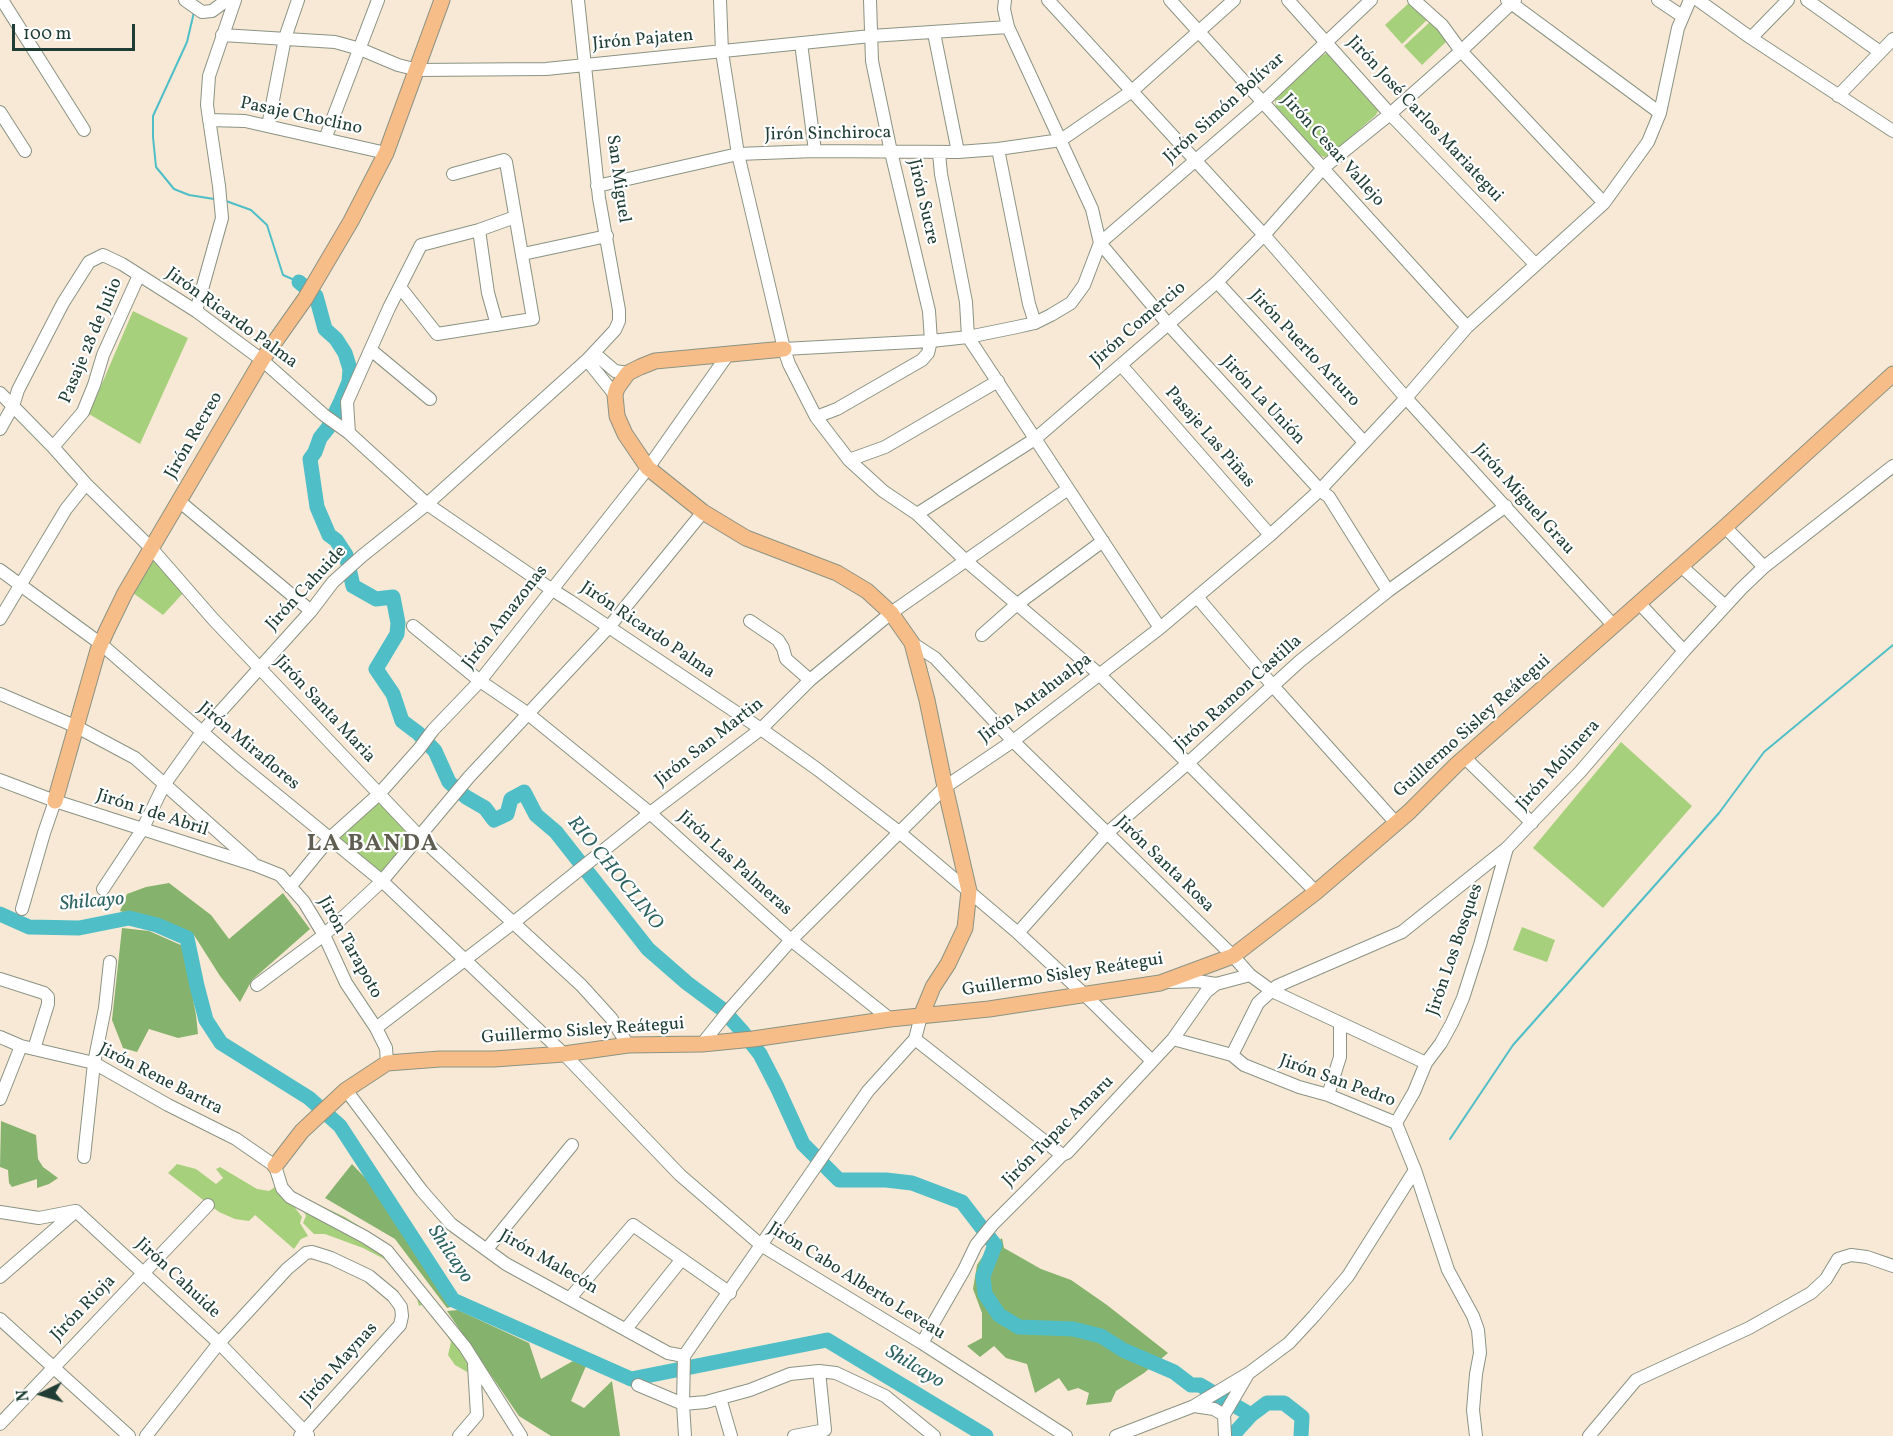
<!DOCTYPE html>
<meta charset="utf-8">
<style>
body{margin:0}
#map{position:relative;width:1893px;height:1436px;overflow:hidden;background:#f7e9d5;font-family:Vollkorn,serif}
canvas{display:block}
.north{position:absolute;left:12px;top:1364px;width:60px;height:60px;-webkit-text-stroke:4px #fff;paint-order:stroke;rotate:265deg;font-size:16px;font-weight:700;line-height:24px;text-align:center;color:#1f3d34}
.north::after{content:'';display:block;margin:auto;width:21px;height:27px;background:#1f3d34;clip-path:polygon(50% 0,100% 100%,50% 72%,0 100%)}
.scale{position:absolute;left:12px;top:24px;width:123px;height:27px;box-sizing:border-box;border:3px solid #1f3d34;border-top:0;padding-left:8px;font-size:18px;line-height:21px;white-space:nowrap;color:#1f3d34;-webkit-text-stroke:4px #fff;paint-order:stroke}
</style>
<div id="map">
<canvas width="1893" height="1436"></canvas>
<div class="north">N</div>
<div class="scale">100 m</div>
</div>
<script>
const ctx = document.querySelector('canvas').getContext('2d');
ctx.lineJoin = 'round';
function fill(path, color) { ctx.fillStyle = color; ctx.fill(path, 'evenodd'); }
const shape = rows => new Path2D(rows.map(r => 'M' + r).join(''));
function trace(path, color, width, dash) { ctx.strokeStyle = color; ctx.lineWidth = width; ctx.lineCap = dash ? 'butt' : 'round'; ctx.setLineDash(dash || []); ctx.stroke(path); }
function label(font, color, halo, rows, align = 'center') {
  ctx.font = font + ' Vollkorn,serif'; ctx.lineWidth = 4.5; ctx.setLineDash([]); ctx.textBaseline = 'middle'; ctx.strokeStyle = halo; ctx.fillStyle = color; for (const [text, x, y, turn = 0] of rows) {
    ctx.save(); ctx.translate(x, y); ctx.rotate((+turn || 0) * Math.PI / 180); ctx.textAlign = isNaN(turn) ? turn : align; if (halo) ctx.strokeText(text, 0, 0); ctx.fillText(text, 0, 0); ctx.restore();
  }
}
const green = shape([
 [1411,1,1428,19,1402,44,1385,25],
 [1431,21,1448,40,1422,65,1404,46],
 [1327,53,1330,54,1377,106,1378,111,1376,115,1329,156,1324,157,1319,155,1276,107,1275,102,1276,96,1323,55],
 [133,311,188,338,140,444,89,414],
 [150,552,185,591,163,615,129,590],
 [1621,742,1692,806,1603,908,1533,848],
 [378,798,416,840,381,876,338,840],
 [1522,927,1555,940,1547,962,1513,950],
 [177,1164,196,1169,216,1184,223,1178,216,1169,220,1167,257,1189,269,1191,278,1185,302,1217,300,1223,308,1236,301,1239,294,1249,255,1215,249,1221,235,1219,219,1212,168,1173],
 [296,1194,345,1217,392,1247,418,1279,522,1436,514,1436,491,1394,469,1373,455,1365,448,1355,451,1342,427,1303,419,1306,416,1295,390,1262,363,1248,325,1234,314,1234,303,1223,306,1216]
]);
const forest = shape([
 [169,883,211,915,229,939,283,893,310,929,252,980,240,1002,220,976,194,935,120,911,127,894,146,887],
 [122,928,149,931,183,946,196,1015,198,1034,178,1038,149,1029,137,1052,123,1048,112,1020],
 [1,1121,36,1135,38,1159,43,1167,58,1178,49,1184,37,1188,37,1179,12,1187,9,1183,8,1170,0,1167],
 [352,1164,371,1184,425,1267,454,1306,447,1308,395,1239,325,1198],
 [1002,1238,1004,1248,1041,1269,1071,1280,1107,1305,1168,1353,1144,1373,1116,1391,1111,1402,1086,1405,1089,1393,1078,1388,1068,1391,1059,1378,1035,1393,1027,1364,1006,1358,994,1346,980,1357,967,1346,982,1338,982,1313,973,1289,977,1265,987,1250],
 [458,1310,529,1343,541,1379,573,1361,586,1366,571,1401,584,1408,612,1381,620,1436,551,1436,519,1416,447,1311]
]);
const stream = shape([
 [194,12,187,42,153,116,153,137,156,167,174,189,189,195,214,199],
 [226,201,251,210,267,225,283,275,299,282],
 [1450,1139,1513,1045,1719,813,1764,752,1893,645]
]);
const river = shape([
 [299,282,316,296,325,329,336,339,345,353,350,369,349,382,341,401,328,428,320,438,315,452,310,459,317,507,329,535,336,540,346,555,353,586,376,599,393,597,398,623,397,634,376,669,393,694,402,721,418,733,435,751,449,782,466,797,485,808,494,820,507,814,511,799,524,792,536,815,556,832,648,949,687,983,722,1009,741,1030,760,1054,777,1087,803,1144,839,1180,886,1180,912,1183,962,1202,995,1245,983,1276,985,1294,999,1315,1019,1327,1073,1329,1101,1336,1123,1350,1174,1372,1191,1385,1200,1385,1251,1415],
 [0,914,29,927,79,928,129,918,157,925,187,938,197,986,206,1020,221,1043,309,1098,340,1126,453,1300,631,1379,827,1340,986,1436],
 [1232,1436,1251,1415,1267,1403,1284,1403,1302,1417,1301,1436]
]);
const minor = shape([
 [2,0,84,130],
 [185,0,202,12,212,11,227,0],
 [720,0,722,52,738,154,784,349,789,364,816,417,849,460,883,491,917,514,965,560,1099,674,1316,892],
 [1048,0,1264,235,1406,398,1614,626],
 [1170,0,1467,327],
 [1288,0,1390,114,1535,264],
 [1371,0,1263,102,1100,243,1168,324,1320,490,1329,497,1388,591],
 [1414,0,1442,25,1461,51,1604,203],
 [1507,0,1660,113],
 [1658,0,1682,16],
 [1698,0,1751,38,1893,131],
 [1807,0,1880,52],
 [934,33,958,152],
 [222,35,335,42,360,49,398,65,418,70,546,69,871,36,1008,27],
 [1751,38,1788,0],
 [801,43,815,151],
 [1838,96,1893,39],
 [0,112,25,151],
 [209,120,245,121,386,153],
 [268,126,285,38,298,0],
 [325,139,378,0],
 [998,149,1029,304,1035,323],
 [939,153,941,174,966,302,968,337,1160,628],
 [597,186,738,154,815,151,958,152,998,149,1061,140,1132,91,1234,0],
 [479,230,488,293,497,325],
 [523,254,607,236],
 [1217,282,1364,442],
 [400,287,437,334,533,319,506,162,504,160,453,174],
 [196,311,222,218,219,186,207,105,209,76,235,0],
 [784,349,931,341,968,337,1017,327,1035,323,1051,315,1071,303,1084,285,1100,243,1092,209,1008,27,1004,9,1005,0],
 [371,350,430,399],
 [594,353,615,371,628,373],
 [587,360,615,395],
 [1121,365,1270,535],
 [0,393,53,447,86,484,152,549,213,619,420,837,581,985,611,1018,628,1045],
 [816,417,837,409,922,360,928,353,931,341,929,311,891,152,872,61,870,0],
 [0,429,13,406,18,390,63,303,89,262,103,255,122,264,196,311,262,360,324,415,349,433,427,504,551,589,570,601,761,729,817,769,899,832,1018,933,1085,995,1152,1061],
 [349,433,347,402,389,308,421,245,479,230,515,217],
 [53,447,83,412,94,385,103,355,139,275],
 [849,460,885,447,998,381],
 [179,501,311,611],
 [917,514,1035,439,1217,282,1264,235,1323,168,1390,114,1461,51,1515,0],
 [1725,527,1764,567],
 [1681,566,1725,606],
 [0,570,101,644,239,764,382,881,564,1054,680,1175,761,1245,922,1343,1066,1436],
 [1197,597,1273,686,1396,823],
 [1639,603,1684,651],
 [0,619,66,509,86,484],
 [750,621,778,640,783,648,786,659,810,680],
 [413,626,480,681,527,713,650,813,791,940,890,1019],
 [982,635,1016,605,1103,541],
 [912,643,935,658,1013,741,1233,956,1250,975,1272,991,1426,1063],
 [0,694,77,727,135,758,252,862],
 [1465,758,1532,823],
 [0,780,55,801,255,865,280,875,304,902,324,935,346,983,376,1028,386,1048,387,1063],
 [290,887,330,838,379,794,419,749,433,730,480,681,648,468,729,353],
 [103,889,142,830,164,785,202,732,311,611,333,582,362,556,427,504,587,360,615,330,619,321,619,310,599,198,578,0],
 [22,909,44,833,55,801],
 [1018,933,1106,834,1188,763,1300,661,1388,591,1506,506],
 [0,979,44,993,48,997,48,1004,34,1049],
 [1170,982,1197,981,1216,984],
 [257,985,324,935,382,881,469,777,609,627,703,512],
 [921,1016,915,1039,1062,1155],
 [376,1028,513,923,650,813,761,729,810,680,891,613,1068,489],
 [0,1037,21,1046,94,1063,168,1105,236,1139,275,1166,282,1188,290,1197,365,1237,387,1251,465,1347,521,1436],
 [1173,1039,1232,1055,1244,1065,1299,1087,1328,1095,1396,1123,1415,1170,1448,1270,1473,1316,1478,1330,1480,1353,1476,1374,1473,1410,1476,1436],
 [702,1044,730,1009,791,940,945,787,1013,741,1160,628,1268,537,1320,490,1406,398,1467,327,1604,203,1648,142,1660,113,1678,28,1690,0],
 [1232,1055,1258,1003,1277,986,1402,932,1507,848,1580,772,1684,651,1741,589,1764,567,1893,466],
 [346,1090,422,1191,451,1224,506,1264,668,1353,684,1356],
 [1328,1095,1340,1057,1340,1023],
 [0,1099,21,1046],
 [1396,1123,1414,1092,1426,1063,1441,1043,1452,1023,1463,998,1480,945,1507,848],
 [84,1157,94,1063,105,1008,110,962],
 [76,1211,219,1343,308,1435],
 [0,1212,39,1218,75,1211],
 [487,1249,572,1145],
 [0,1277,76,1211],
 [570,1298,633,1225,730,1293],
 [0,1319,129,1436],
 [626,1329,682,1259],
 [922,1343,964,1270,976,1245,993,1224,1062,1155,1067,1153,1173,1039,1206,992,1216,984,1250,975],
 [638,1385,683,1404,706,1402,750,1390,790,1374,819,1371,836,1373,885,1396,934,1436],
 [720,1398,731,1436],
 [1194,1406,1214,1409,1224,1415,1225,1436],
 [1224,1415,1248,1374],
 [0,1424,208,1205],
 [146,1436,219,1343,287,1269,306,1253,312,1252,331,1258,369,1276,393,1296,401,1307,402,1316,400,1325,300,1436],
 [459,1436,477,1415,474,1365],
 [685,1436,683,1404,684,1356,868,1091,915,1039],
 [794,1436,825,1430,819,1371],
 [1116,1436,1194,1406,1249,1373,1289,1343,1314,1316,1348,1276,1415,1170],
 [1589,1436,1636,1380,1749,1328,1811,1293,1826,1279,1838,1259,1851,1255,1867,1257,1893,1266]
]);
const major = shape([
 [784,349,655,361,640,367,628,373,617,388,615,395,617,416,625,434,648,468,703,512,746,538,837,573,867,591,891,613,912,643,927,700,945,787,969,891,965,928,948,964,933,987,921,1016],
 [55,801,98,650,107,630,125,593,262,360,305,299,351,221,386,153,442,0],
 [275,1166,302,1131,346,1090,387,1063,440,1059,494,1059,564,1054,628,1045,702,1044,753,1039,890,1019,989,1009,1160,983,1233,956,1316,892,1358,856,1409,812,1456,765,1725,527,1893,374]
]);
const streetNames = [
 ["Jirón Pajaten",643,41,-5],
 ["Jirón Simón Bolívar",1225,109,-42],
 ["Pasaje Choclino",301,117,12],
 ["Jirón José Carlos Mariategui",1424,120,47],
 ["Jirón Sinchiroca",828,135,-1],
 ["Jirón Cesar Vallejo",1332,151,48],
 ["San Miguel",617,179,82],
 ["Jirón Sucre",922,202,77],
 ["Jirón Ricardo Palma",231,319,36],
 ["Jirón Comercio",1139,325,-41],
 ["Pasaje 28 de Julio",92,341,-67],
 ["Jirón Puerto Arturo",1304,349,47],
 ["Jirón La Unión",1262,401,47],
 ["Jirón Recreo",195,436,-60],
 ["Pasaje Las Piñas",1209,438,49],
 ["Jirón Miguel Grau",1523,500,48],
 ["Jirón Cahuide",307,589,-47],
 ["Jirón Amazonas",506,618,-52],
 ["Jirón Ricardo Palma",647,631,34],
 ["Jirón Ramon Castilla",1239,694,-42],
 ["Jirón Antahualpa",1036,699,-37],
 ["Jirón Santa Maria",324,710,47],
 ["Guillermo Sisley Reátegui",1473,727,-42],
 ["Jirón San Martin",710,743,-38],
 ["Jirón Miraflores",248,747,40],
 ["Jirón Molinera",1559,766,-48],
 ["Jirón 1 de Abril",152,814,18],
 ["Jirón Las Palmeras",734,864,42],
 ["Jirón Santa Rosa",1164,865,44],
 ["Jirón Tarapoto",349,948,61],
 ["Jirón Los Bosques",1456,950,-71],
 ["Guillermo Sisley Reátegui",1063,976,-9],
 ["Guillermo Sisley Reátegui",583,1032,-4],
 ["Jirón Rene Bartra",160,1080,27],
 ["Jirón San Pedro",1337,1082,20],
 ["Jirón Tupac Amaru",1059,1132,-45],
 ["Jirón Malecón",548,1263,30],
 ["Jirón Cahuide",177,1279,43],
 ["Jirón Cabo Alberto Leveau",856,1282,32],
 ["Jirón Rioja",84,1309,-46],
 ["Jirón Maynas",340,1365,-48]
];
const waterNames = [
 ["RIO CHOCLINO",614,874,51],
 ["Shilcayo",92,903,-5],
 ["Shilcayo",449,1255,56],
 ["Shilcayo",914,1368,31]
];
const districtNames = [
 ["LA BANDA",373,846]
];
fill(green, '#a7d07c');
fill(forest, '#85b26c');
trace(stream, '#50bec7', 2);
trace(river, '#50bec7', 15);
trace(minor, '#8b9384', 14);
trace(major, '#8b9384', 17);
trace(minor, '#fff', 12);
trace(major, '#f7bd88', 15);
label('18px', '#1f3d34', '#fff', streetNames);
label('italic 20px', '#2e6460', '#fff', waterNames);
ctx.letterSpacing = '1.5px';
label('bold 24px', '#605d52', '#fff', districtNames);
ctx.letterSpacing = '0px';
</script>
